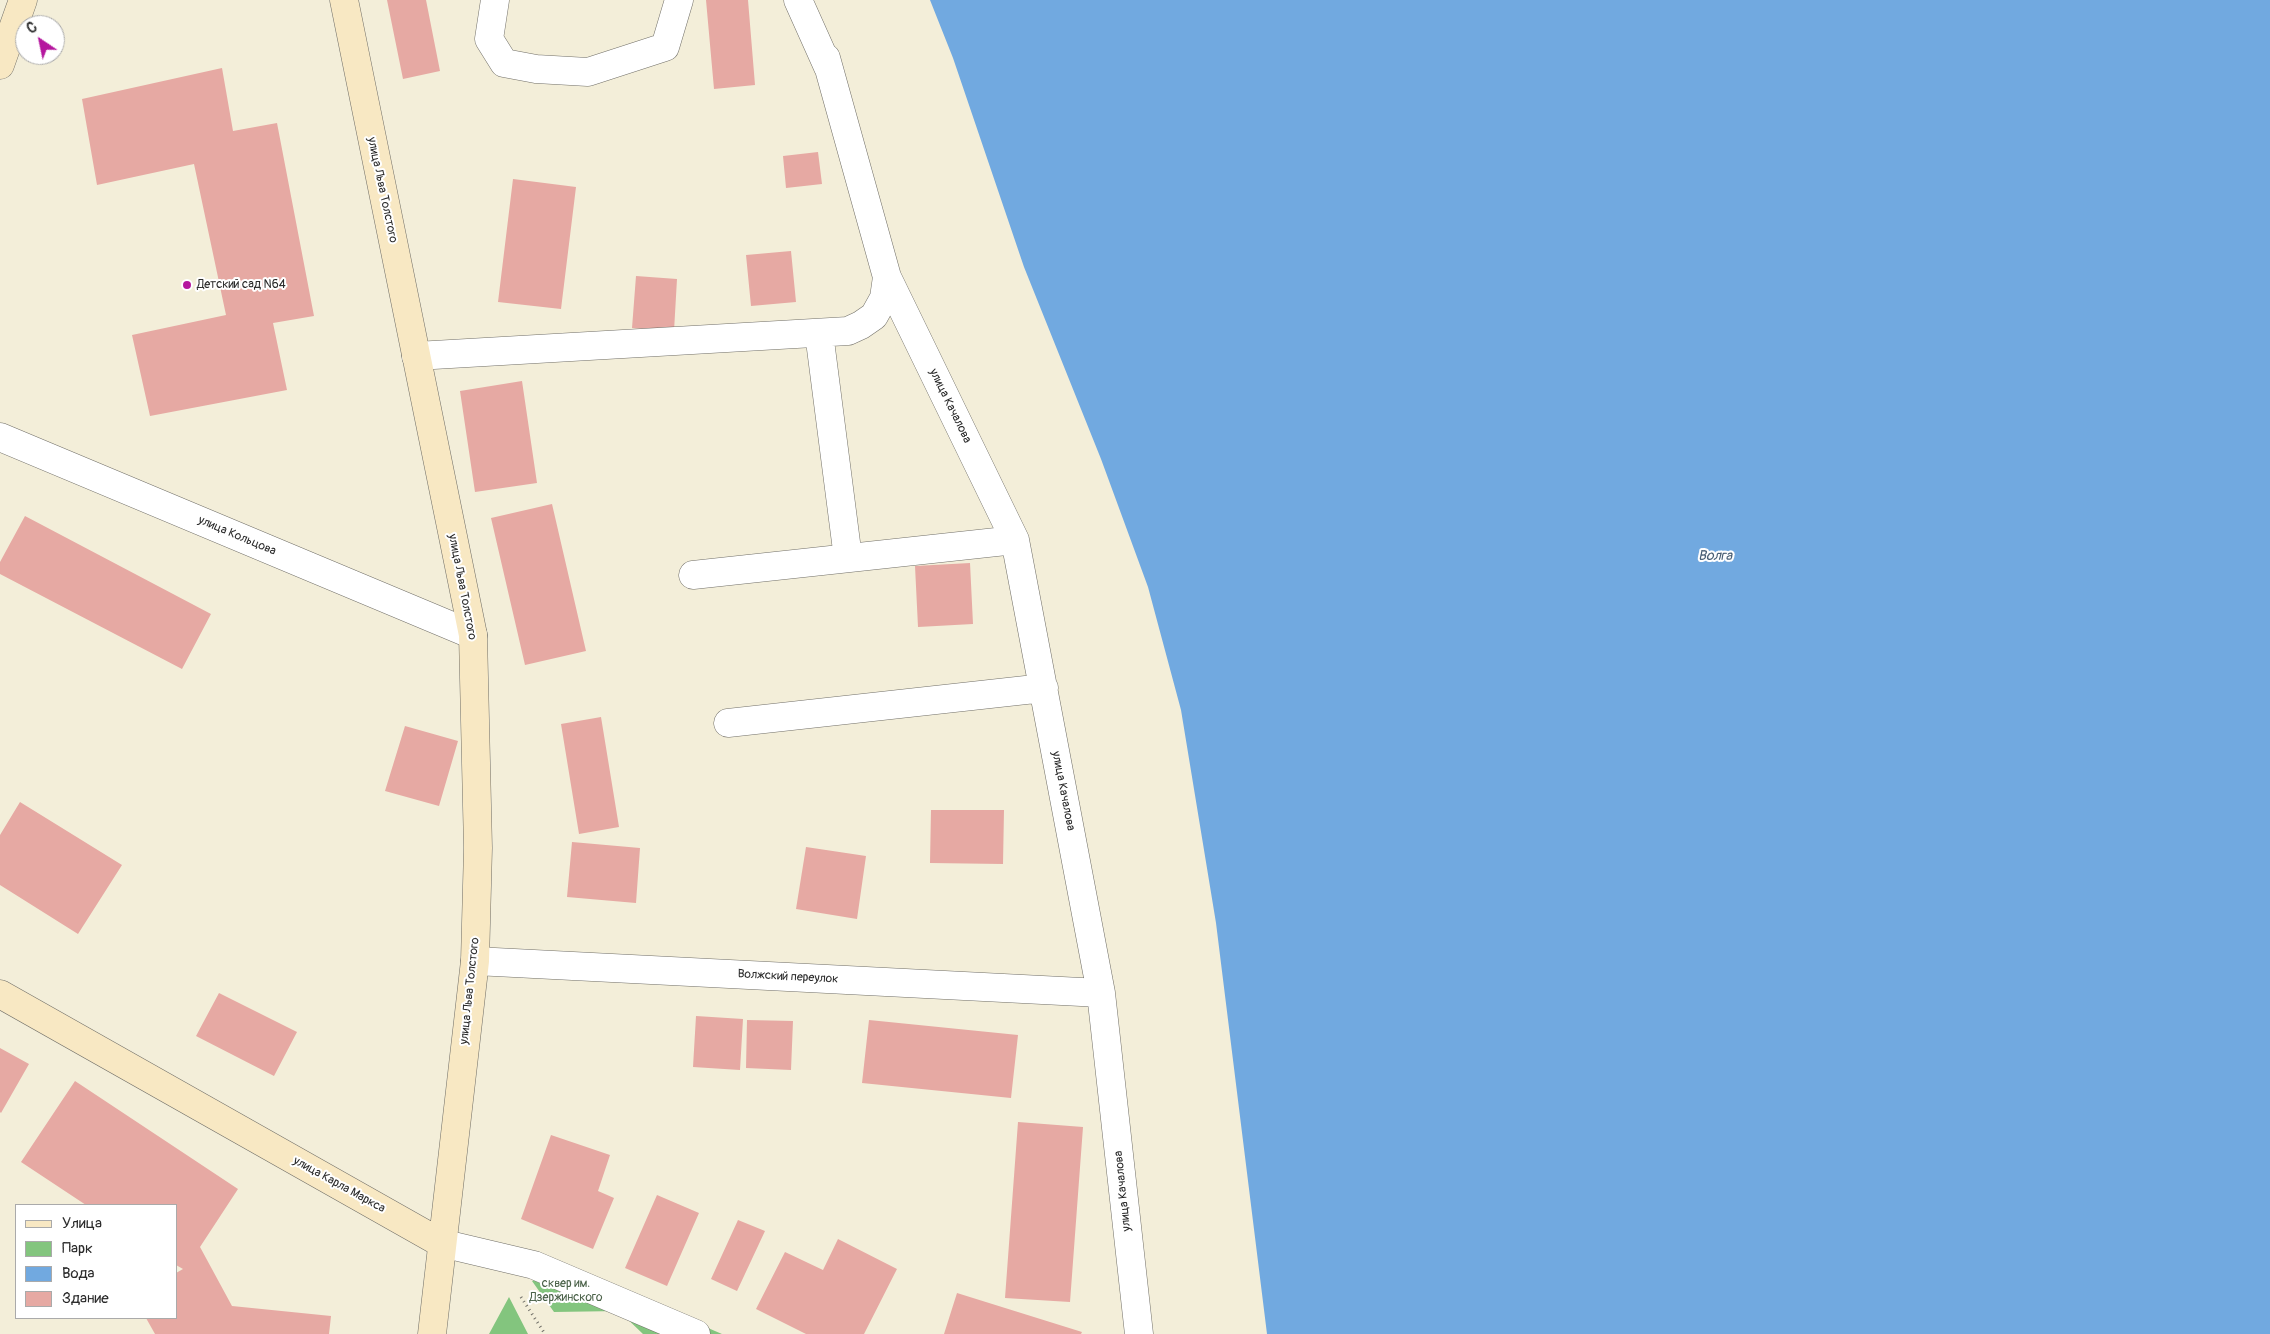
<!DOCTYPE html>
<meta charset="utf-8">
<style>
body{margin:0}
#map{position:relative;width:2270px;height:1334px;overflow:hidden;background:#f3eed9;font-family:Pangolin,sans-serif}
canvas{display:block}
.legend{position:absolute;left:15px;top:1204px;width:162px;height:115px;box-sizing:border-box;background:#fff;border:1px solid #aaa;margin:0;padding:6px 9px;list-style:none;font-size:15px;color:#2b2b2b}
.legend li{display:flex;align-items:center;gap:10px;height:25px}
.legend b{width:25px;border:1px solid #aaa}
.north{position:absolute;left:15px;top:15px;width:50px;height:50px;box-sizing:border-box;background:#fff;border:1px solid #aaa;border-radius:50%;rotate:326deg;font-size:14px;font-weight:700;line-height:20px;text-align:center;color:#2b2b2b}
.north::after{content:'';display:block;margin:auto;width:18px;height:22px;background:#b5179e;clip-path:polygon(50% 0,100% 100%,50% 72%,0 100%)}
</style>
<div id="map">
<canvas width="2270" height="1334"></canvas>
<ul class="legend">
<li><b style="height:6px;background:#f8e8c3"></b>Улица</li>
<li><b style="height:14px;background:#83c57e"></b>Парк</li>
<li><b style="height:14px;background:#71a9e0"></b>Вода</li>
<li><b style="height:14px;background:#e6a9a3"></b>Здание</li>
</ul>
<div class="north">С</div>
</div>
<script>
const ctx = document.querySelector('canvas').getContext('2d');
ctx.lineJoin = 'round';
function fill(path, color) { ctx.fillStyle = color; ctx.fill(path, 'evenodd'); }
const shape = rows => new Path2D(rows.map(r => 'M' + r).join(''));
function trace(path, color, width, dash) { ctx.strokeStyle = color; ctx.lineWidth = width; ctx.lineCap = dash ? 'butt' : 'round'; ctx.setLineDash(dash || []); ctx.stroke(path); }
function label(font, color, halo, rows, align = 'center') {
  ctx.font = font + ' Pangolin,sans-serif'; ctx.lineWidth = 4; ctx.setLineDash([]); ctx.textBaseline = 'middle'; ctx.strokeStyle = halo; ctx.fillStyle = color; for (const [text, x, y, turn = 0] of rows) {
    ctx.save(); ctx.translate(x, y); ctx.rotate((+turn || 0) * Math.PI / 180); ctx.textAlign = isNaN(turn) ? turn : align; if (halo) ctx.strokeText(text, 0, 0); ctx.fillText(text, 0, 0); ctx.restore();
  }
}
const green = shape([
 [563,1266,722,1334,643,1334,619,1311,554,1312,532,1281],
 [509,1297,528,1334,489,1334]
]);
const water = shape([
 [930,0,2270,0,2270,1334,1267,1334,1216,923,1181,710,1148,587,1101,459,1024,267,953,58]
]);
const building = shape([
 [387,0,426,0,440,71,403,79],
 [706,0,748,0,755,85,714,89],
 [222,68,233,131,277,123,314,316,273,323,287,390,150,416,132,335,226,315,194,164,97,185,82,99],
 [818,152,822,184,786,188,783,156],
 [513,179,576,187,561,309,498,302],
 [791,251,796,302,751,306,746,255],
 [636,276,677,279,674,331,632,328],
 [522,381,537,483,475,492,460,391],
 [552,504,586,651,525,665,491,518],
 [25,516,211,614,182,669,0,574,0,562],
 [970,563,973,624,918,627,915,566],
 [601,717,619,827,579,834,561,724],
 [405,726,458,741,439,806,385,791],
 [20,802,122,865,78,934,0,885,0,835],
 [931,810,1004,810,1003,864,930,863],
 [572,842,640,848,636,903,567,897],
 [806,847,866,856,857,919,796,909],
 [219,993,297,1032,274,1076,196,1036],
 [696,1016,743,1019,740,1070,693,1067],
 [747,1020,793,1021,791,1070,746,1068],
 [869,1020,1018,1035,1011,1098,862,1083],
 [0,1048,29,1064,1,1113,0,1112],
 [75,1081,238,1189,200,1247,232,1306,331,1316,329,1334,155,1334,146,1318,176,1318,176,1273,183,1269,176,1265,176,1205,86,1205,21,1162],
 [1018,1122,1083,1127,1070,1302,1005,1298],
 [551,1135,610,1155,598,1191,614,1198,593,1249,521,1219],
 [657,1195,699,1213,667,1286,625,1268],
 [738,1220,765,1231,737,1291,711,1279],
 [838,1239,897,1269,864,1334,806,1334,756,1309,785,1252,823,1270],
 [957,1293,1082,1332,1081,1334,944,1334]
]);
const path = shape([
 [521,1297,545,1334]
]);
const minor = shape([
 [495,0,489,39,504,63,536,69,588,72,665,47,679,0],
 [798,0,828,67],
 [887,277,1015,540,1101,993,1139,1334],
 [819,333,848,558],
 [416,356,848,331,861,325,874,316,884,298,887,277,826,58],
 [0,437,473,635],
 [693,575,1015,540],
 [728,723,1044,688],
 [475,961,1101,993],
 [441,1243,534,1265,696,1334]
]);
const secondary = shape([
 [344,0,473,635,478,848,475,961,432,1334],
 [0,65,23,0],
 [0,994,441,1243]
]);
const markers = [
 [187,285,5,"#b5179e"]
];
const streetNames = [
 ["улица Льва Толстого",382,190,78],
 ["улица Качалова",950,406,64],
 ["улица Кольцова",237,536,23],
 ["улица Льва Толстого",462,587,79],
 ["улица Качалова",1063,791,79],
 ["Волжский переулок",788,977,3],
 ["улица Льва Толстого",470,991,-84],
 ["улица Карла Маркса",339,1185,29],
 ["улица Качалова",1123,1191,-96]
];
const poiNames = [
 ["Детский сад N64",197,285]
];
const parkNames = [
 ["сквер им.",566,1284],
 ["Дзержинского",566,1298]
];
const waterNames = [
 ["Волга",1715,556]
];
fill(green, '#83c57e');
fill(water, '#71a9e0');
fill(building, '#e6a9a3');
trace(minor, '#716f68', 29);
trace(secondary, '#716f68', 29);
trace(path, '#716f68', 3, [1, 4]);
trace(minor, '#fff', 28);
trace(secondary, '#f8e8c3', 28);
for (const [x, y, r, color] of markers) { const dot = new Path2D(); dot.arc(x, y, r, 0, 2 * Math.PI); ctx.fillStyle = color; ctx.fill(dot); trace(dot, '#fff', 2); }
label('12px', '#2b2b2b', '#fff', streetNames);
label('12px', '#2b2b2b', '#fff', poiNames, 'left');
label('12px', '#4a6148', '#fff', parkNames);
label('italic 14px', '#475d73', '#fff', waterNames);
</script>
